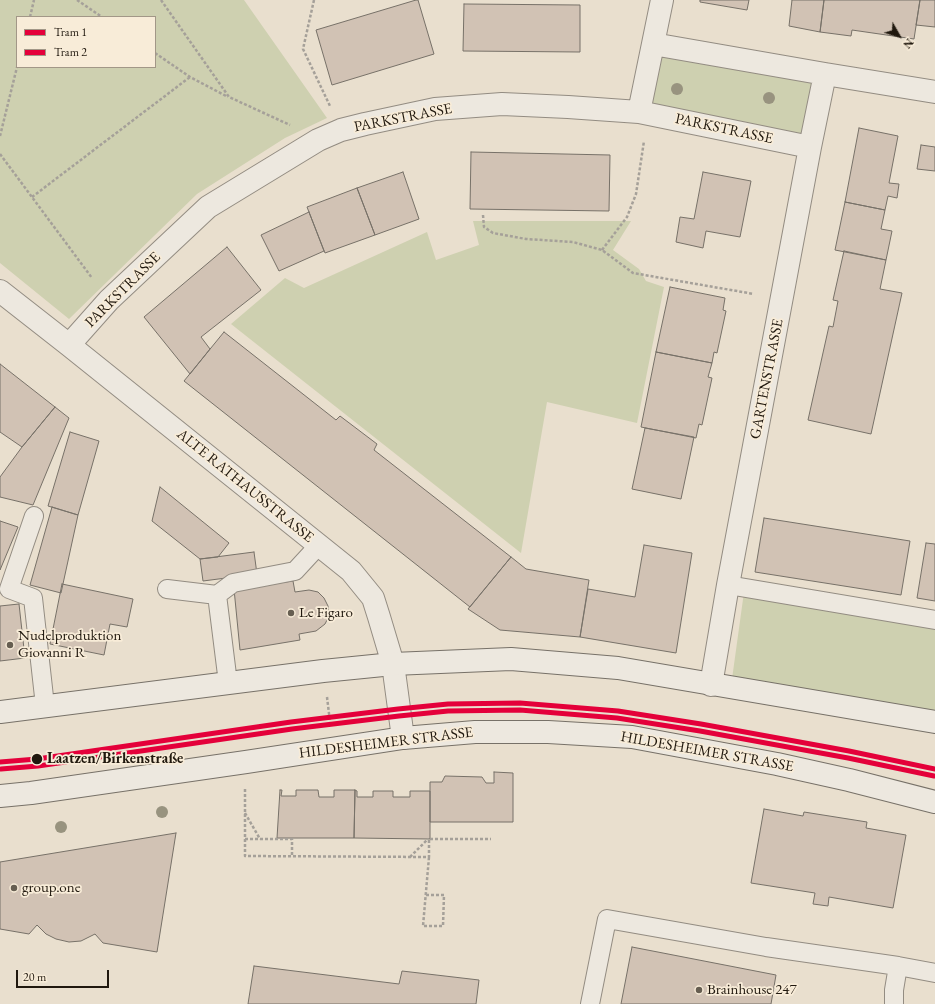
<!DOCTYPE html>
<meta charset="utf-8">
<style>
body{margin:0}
#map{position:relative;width:935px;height:1004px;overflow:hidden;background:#e9dfce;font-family:"EB Garamond",serif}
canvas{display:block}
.legend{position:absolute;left:16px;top:16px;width:140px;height:52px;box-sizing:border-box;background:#f8ecd8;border:1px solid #a29787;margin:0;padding:5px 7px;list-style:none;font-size:12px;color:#20180e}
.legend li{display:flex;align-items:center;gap:8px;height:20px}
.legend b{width:20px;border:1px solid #a29787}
.north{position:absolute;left:879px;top:16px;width:40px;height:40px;-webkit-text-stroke:3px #f8ecd8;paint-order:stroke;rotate:129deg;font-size:11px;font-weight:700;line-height:16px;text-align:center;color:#20180e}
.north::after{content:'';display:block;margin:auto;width:14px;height:18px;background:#20180e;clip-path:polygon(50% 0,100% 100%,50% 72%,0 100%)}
.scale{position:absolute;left:16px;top:970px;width:93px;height:18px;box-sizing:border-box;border:2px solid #20180e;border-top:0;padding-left:5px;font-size:12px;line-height:14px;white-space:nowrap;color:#20180e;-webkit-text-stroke:3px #f8ecd8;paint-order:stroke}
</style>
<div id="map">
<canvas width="935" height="1004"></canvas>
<ul class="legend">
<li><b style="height:5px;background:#e4003a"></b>Tram 1</li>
<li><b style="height:5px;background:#e4003a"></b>Tram 2</li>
</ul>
<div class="north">N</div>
<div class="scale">20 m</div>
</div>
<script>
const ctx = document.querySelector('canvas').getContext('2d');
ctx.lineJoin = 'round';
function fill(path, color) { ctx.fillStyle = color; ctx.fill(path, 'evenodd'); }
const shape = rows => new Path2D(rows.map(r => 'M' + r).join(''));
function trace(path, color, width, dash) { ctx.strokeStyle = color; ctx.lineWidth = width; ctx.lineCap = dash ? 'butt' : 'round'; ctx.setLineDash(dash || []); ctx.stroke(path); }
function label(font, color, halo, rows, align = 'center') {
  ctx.font = font + ' "EB Garamond",serif'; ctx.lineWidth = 3.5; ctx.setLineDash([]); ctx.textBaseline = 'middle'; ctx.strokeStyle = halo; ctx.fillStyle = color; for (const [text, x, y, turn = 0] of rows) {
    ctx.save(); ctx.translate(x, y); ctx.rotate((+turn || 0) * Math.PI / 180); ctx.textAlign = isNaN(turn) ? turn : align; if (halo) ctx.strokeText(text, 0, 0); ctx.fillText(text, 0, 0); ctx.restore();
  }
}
const green = shape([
 [0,0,244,0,327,118,285,138,197,194,69,319,0,263],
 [17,17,155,17,155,67,17,67],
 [662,57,814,83,804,136,652,105],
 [473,221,631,221,613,250,639,269,646,281,664,287,637,423,547,402,521,553,231,324,285,278,304,288,427,232,436,260,479,245],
 [744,592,935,626,935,716,732,679]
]);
const building = shape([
 [416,0,418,0,434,54,332,85,316,30,416,0],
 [700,0,749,0,747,10,700,2,700,0],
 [792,0,824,0,820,32,789,26,792,0],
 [824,0,920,0,914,39,852,30,851,36,820,32,824,0],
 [920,0,935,0,935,27,916,25,920,0],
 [464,4,580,5,580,52,463,51,464,4],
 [859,128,898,136,889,183,899,184,897,198,888,196,885,210,845,202,859,128],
 [921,145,935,147,935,171,917,169,921,145],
 [471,152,610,155,609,211,470,209,471,152],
 [403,172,419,219,375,235,357,188,403,172],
 [703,172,751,181,740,237,706,231,703,248,676,242,680,217,694,219,703,172],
 [357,188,375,235,325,253,307,207,357,188],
 [845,202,885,210,881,229,892,231,886,260,835,250,845,202],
 [309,212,324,251,279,271,261,235,309,212],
 [227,247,261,290,201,337,210,349,190,374,144,317,227,247],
 [844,251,886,260,880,289,902,293,871,434,808,420,829,326,833,327,838,301,833,300,844,251],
 [670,287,725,298,723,310,726,311,717,353,714,352,712,363,656,352,670,287],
 [224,332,336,420,340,416,377,444,374,450,511,557,470,607,184,381,224,332],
 [656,352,712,363,708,377,712,378,702,425,699,424,696,438,641,427,656,352],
 [0,364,55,407,22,447,0,432,0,364],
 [55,407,69,418,33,505,0,497,0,477,22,447,55,407],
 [645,428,694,437,681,499,632,489,645,428],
 [70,432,99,441,78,515,48,506,70,432],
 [160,487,229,543,218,557,200,559,152,521,160,487],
 [52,507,78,515,61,593,30,585,52,507],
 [764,518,910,541,901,595,755,572,764,518],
 [0,521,18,527,0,570,0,521],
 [926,543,935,544,935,601,917,598,926,543],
 [644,545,692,553,676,653,580,637,588,589,635,597,644,545],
 [254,552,257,574,203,581,200,559,254,552],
 [511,557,526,569,589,580,580,637,500,630,468,609,511,557],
 [293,581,295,592,309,590,318,592,324,598,328,606,329,616,325,624,316,631,299,634,300,640,240,650,234,589,293,581],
 [62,584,133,599,127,627,110,624,104,655,50,644,62,584],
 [19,604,25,658,0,661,0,606,19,604],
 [494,772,513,773,513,822,430,822,430,782,442,782,445,776,482,777,486,783,494,783,494,772],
 [280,790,282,790,281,796,296,796,296,790,318,790,319,797,334,797,334,790,355,790,354,838,277,838,280,790],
 [355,790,357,791,357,797,373,797,373,791,393,791,393,797,410,797,410,791,430,791,430,839,354,838,355,790],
 [764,809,803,816,804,812,867,822,866,828,906,835,893,908,829,897,828,906,813,904,815,893,751,883,764,809],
 [176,833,157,952,103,943,95,934,81,941,69,942,56,939,46,934,37,925,29,934,0,929,0,862,176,833],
 [632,947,776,975,771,1004,621,1004,632,947],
 [254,966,399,984,402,971,479,980,476,1004,248,1004,254,966]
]);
const path = shape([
 [77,0,102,17],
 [161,0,229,97,290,125],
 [314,0,303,49,330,106],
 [30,17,34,0],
 [155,53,190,77,228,97],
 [0,136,17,67],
 [0,154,92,278],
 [32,197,190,77],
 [483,215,484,227,493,233,526,239,573,242,602,250,633,273,754,294],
 [602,250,627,217,636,194,644,141],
 [327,697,330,722],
 [245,789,245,856,429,857,429,839,491,839],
 [245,813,260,839],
 [245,839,292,839,292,857],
 [410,857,428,839],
 [426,895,444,895,443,926,423,926,429,857]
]);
const service = shape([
 [34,516,9,589,33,598,45,706],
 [728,585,935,620],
 [167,589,217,595,228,683],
 [217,595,233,583,295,571,319,545],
 [590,1004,607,919,766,947,898,966,935,973],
 [894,1004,894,990,898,966]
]);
const minor = shape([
 [653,44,825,74,935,92],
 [639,112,653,44,662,0],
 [0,291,69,345,351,571,373,598,379,617,393,664,403,738],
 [69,345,109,300,208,207,318,140,341,130,365,124,435,109,502,104,568,107,639,112,810,147],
 [711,685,728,585,810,147,825,74]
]);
const secondary = shape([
 [0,712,323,671,393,664,511,659,618,668,935,722],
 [0,796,31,793,246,762,403,738,475,732,548,732,632,737,777,764,849,780,935,802]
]);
const tram1 = shape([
 [0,762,37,759,291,722,398,709,448,704,520,703,618,711,701,724,849,751,935,769]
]);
const tram2 = shape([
 [1,769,38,766,292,729,399,716,448,711,520,710,617,718,700,731,848,758,934,776]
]);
const trees = [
 [677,89],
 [769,98],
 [162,812],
 [61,827]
];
const markers = [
 [291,613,4,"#665e51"],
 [10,645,4,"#665e51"],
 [37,759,6,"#20180e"],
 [14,888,4,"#665e51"],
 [699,990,4,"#665e51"]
];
const streetNames = [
 ["PARKSTRASSE",403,118,-11],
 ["PARKSTRASSE",724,129,12],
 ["PARKSTRASSE",123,290,-45],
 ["GARTENSTRASSE",767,379,-79],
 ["ALTE RATHAUSSTRASSE",245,486,39],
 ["HILDESHEIMER STRASSE",386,743,-7],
 ["HILDESHEIMER STRASSE",707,752,10]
];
const poiNames = [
 ["Le Figaro",299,613],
 ["Nudelproduktion",18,636],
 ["Giovanni R",18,653],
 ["group.one",22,888],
 ["Brainhouse 247",707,990]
];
const stopNames = [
 ["Laatzen/Birkenstraße",47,759]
];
fill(green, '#ced0b0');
fill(building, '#d1c2b4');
trace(building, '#777168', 1);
trace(service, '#938c82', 20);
trace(minor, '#938c82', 24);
trace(secondary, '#777168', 24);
trace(path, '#a5a099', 2.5, [3, 2]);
trace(service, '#ede8df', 18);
trace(minor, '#ede8df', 22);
trace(secondary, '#ede8df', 22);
trace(tram1, '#e4003a', 5);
trace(tram2, '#e4003a', 5);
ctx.fillStyle = '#98937f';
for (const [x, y] of trees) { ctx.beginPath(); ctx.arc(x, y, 6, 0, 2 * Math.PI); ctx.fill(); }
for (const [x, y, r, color] of markers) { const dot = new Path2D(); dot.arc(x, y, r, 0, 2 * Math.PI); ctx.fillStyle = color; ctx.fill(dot); trace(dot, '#f8ecd8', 1.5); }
label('15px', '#20180e', '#f8ecd8', streetNames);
label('15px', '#20180e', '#f8ecd8', poiNames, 'left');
label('bold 15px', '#20180e', '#f8ecd8', stopNames, 'left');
</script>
